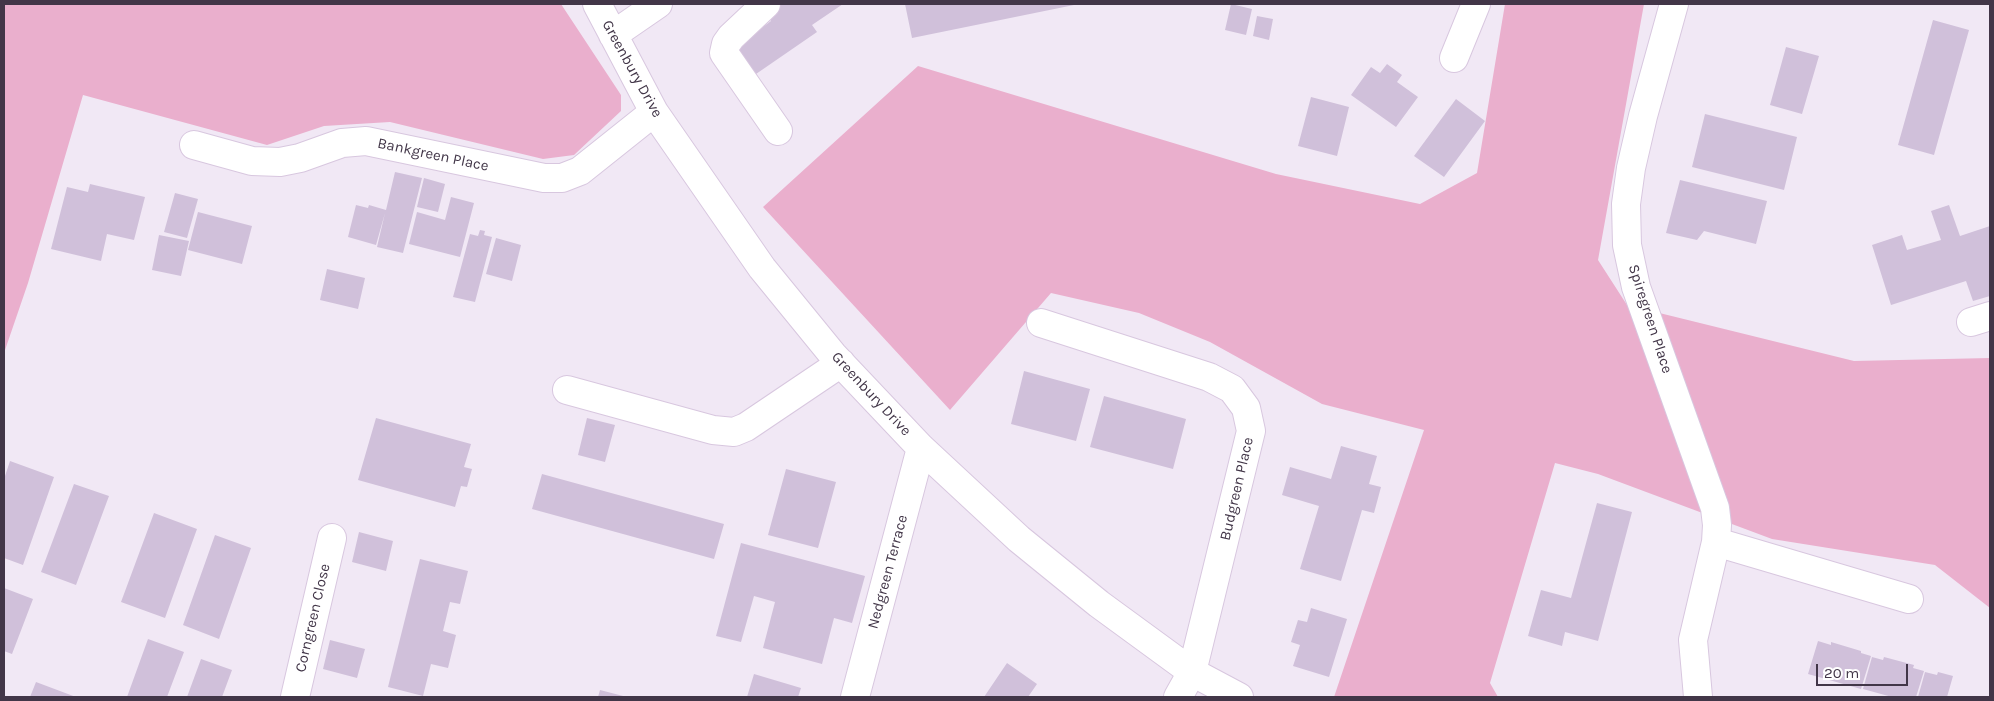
<!DOCTYPE html>
<style>
body{margin:0}
#map{position:relative;width:1994px;height:701px;overflow:hidden;background:#f1e8f5;font-family:Karla,sans-serif}
canvas{display:block}
.frame{position:absolute;inset:0;border:5px solid #423648;pointer-events:none}
.scale{position:absolute;left:1816px;top:664px;width:92px;height:22px;box-sizing:border-box;border:2px solid #423648;border-top:0;padding-left:6px;font-size:15px;line-height:18px;white-space:nowrap;color:#423648;-webkit-text-stroke:4px #fff;paint-order:stroke}
</style>
<div id="map">
<canvas width="1994" height="701"></canvas>
<div class="frame"></div>
<div class="scale">20 m</div>
</div>
<script>
const ctx = document.querySelector('canvas').getContext('2d');
ctx.lineJoin = 'round';
function fill(path, color) { ctx.fillStyle = color; ctx.fill(path, 'evenodd'); }
const shape = rows => new Path2D(rows.map(r => 'M' + r).join(''));
function trace(path, color, width, dash) { ctx.strokeStyle = color; ctx.lineWidth = width; ctx.lineCap = dash ? 'butt' : 'round'; ctx.setLineDash(dash || []); ctx.stroke(path); }
function label(font, color, halo, rows, align = 'center') {
  ctx.font = font + ' Karla,sans-serif'; ctx.lineWidth = 5; ctx.setLineDash([]); ctx.textBaseline = 'middle'; ctx.strokeStyle = halo; ctx.fillStyle = color; for (const [text, x, y, turn = 0] of rows) {
    ctx.save(); ctx.translate(x, y); ctx.rotate((+turn || 0) * Math.PI / 180); ctx.textAlign = isNaN(turn) ? turn : align; if (halo) ctx.strokeText(text, 0, 0); ctx.fillText(text, 0, 0); ctx.restore();
  }
}
const green = shape([
 [4,4,561,4,621,95,621,111,574,155,543,159,390,122,324,126,267,145,83,95,28,283,4,353],
 [1505,4,1644,4,1598,260,1627,305,1854,361,1990,358,1990,608,1935,565,1772,539,1598,474,1555,463,1490,683,1498,697,1334,697,1424,430,1322,404,1210,342,1139,313,1051,293,950,410,763,207,918,66,1276,174,1420,204,1477,173]
]);
const building = shape([
 [780,4,843,4,812,25,817,32,756,74,736,47,771,21,767,12],
 [905,4,1074,4,1074,5,912,38],
 [1231,4,1252,9,1246,35,1225,30],
 [1257,16,1273,19,1269,40,1253,36],
 [1933,20,1969,30,1934,155,1898,145],
 [1786,47,1819,56,1802,114,1770,105],
 [1387,64,1402,75,1397,82,1418,97,1396,127,1351,95,1371,67,1380,73],
 [1311,97,1349,107,1337,156,1298,146],
 [1456,99,1485,121,1444,177,1414,156],
 [1705,114,1797,137,1784,190,1692,167],
 [395,172,422,178,403,253,377,247,385,213,376,245,348,237,356,205,368,208,369,205,386,210],
 [424,178,445,184,438,212,417,207],
 [1680,180,1767,201,1756,244,1704,231,1697,240,1666,233],
 [90,184,145,197,134,240,107,234,101,261,51,249,67,187,88,192],
 [175,193,198,199,187,238,164,232],
 [451,197,474,203,460,257,409,244,417,212,445,220],
 [1949,205,1960,236,1990,226,1990,296,1973,301,1966,281,1891,305,1872,245,1902,235,1907,250,1941,240,1931,211],
 [198,212,252,226,242,264,188,250],
 [480,230,485,231,484,235,492,237,475,302,453,297,470,234,478,236],
 [159,235,189,241,181,276,152,270],
 [496,238,521,245,512,281,486,274],
 [327,269,365,278,358,309,320,300],
 [1024,371,1090,389,1076,441,1011,424],
 [1104,396,1186,419,1173,469,1090,447],
 [376,418,471,444,464,467,472,469,467,487,461,486,455,507,358,480],
 [587,418,615,425,605,462,578,455],
 [1341,446,1377,456,1369,484,1381,487,1374,513,1362,510,1341,581,1300,569,1319,506,1282,495,1290,467,1331,479],
 [10,461,54,477,23,565,4,558,4,479],
 [786,469,836,482,818,548,768,535],
 [542,474,724,524,714,559,532,509],
 [74,484,109,496,76,585,41,572],
 [1597,503,1632,512,1598,641,1565,632,1562,646,1528,636,1541,590,1571,598],
 [154,513,197,529,165,618,121,602],
 [359,532,393,541,386,571,352,562],
 [215,535,251,548,219,639,183,625],
 [741,543,865,576,852,623,834,618,822,664,763,648,775,602,754,596,741,642,716,636],
 [420,559,468,571,460,604,450,602,443,631,456,635,448,668,431,664,423,696,388,687],
 [4,588,33,599,12,654,4,651],
 [1311,608,1347,619,1329,677,1293,666,1300,645,1291,642,1298,620,1307,622],
 [148,639,184,652,167,697,127,697],
 [330,640,365,649,357,678,323,669],
 [1818,641,1831,645,1831,642,1861,651,1861,653,1871,656,1861,689,1808,674],
 [1872,657,1883,660,1884,657,1914,665,1913,668,1924,671,1916,697,1892,697,1863,689],
 [201,659,232,670,222,697,187,697],
 [1007,663,1037,684,1028,697,984,697],
 [1925,672,1937,675,1938,672,1953,676,1947,697,1918,697],
 [754,674,801,688,798,697,747,697],
 [36,682,76,697,30,697],
 [600,690,627,697,598,697]
]);
const minor = shape([
 [597,4,654,112,762,268,833,355,921,448,1019,539,1099,604,1192,672,1239,697],
 [766,4,731,37,726,44,724,53,778,131],
 [1674,4,1643,116,1631,168,1626,204,1627,245,1636,287,1715,508,1717,525,1716,542,1693,640,1698,697],
 [613,35,658,4],
 [1454,58,1476,4],
 [194,145,252,161,280,162,300,158,342,143,366,141,544,178,562,178,580,171,654,112],
 [1971,322,1990,316],
 [1041,323,1209,377,1232,389,1246,408,1251,431,1192,672,1178,697],
 [567,390,713,430,734,432,746,427,841,363],
 [1716,542,1909,599],
 [295,697,332,538],
 [855,697,921,448]
]);
const streetNames = [
 ["Greenbury Drive",632,69,61],
 ["Bankgreen Place",433,155,12],
 ["Spiregreen Place",1650,319,72],
 ["Greenbury Drive",871,394,47],
 ["Budgreen Place",1237,489,-77],
 ["Nedgreen Terrace",888,572,-75],
 ["Corngreen Close",313,618,-77]
];
fill(green, '#eaafcd');
fill(building, '#d0c0da');
trace(minor, '#d8c7df', 30);
trace(minor, '#fff', 28);
label('15px', '#423648', '#fff', streetNames);
</script>
